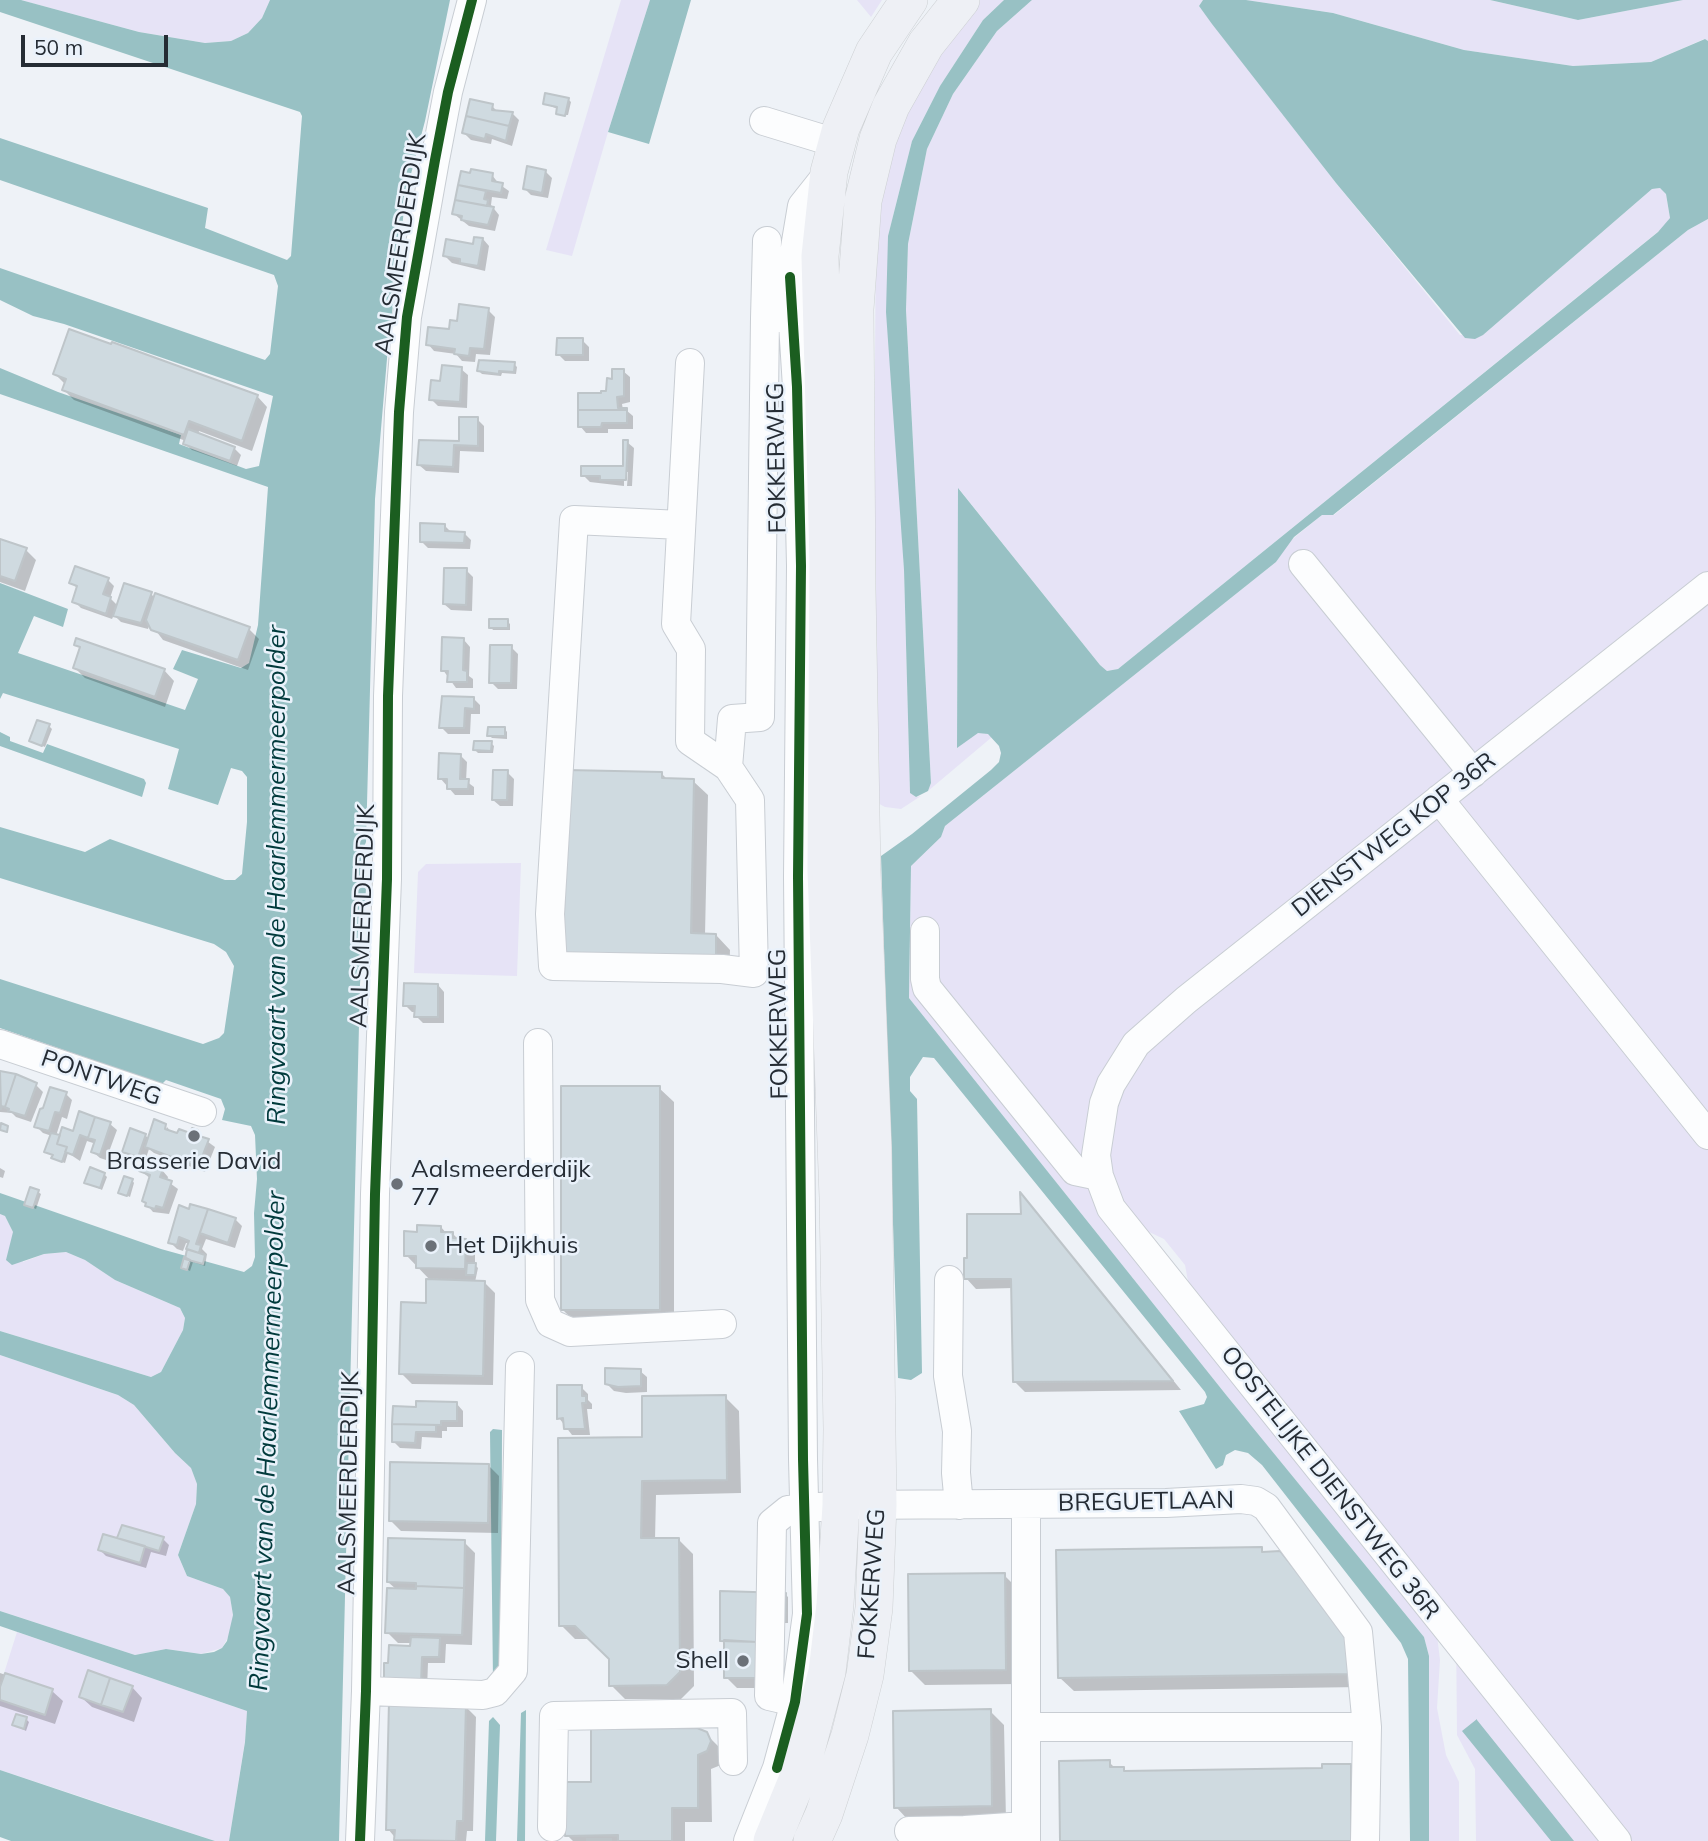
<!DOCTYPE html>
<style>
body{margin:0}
#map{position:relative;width:1708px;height:1841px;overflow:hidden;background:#eef2f7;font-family:Mulish,sans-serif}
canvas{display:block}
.scale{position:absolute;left:21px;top:35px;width:147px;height:32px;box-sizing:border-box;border:4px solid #252c34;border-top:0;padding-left:9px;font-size:21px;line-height:24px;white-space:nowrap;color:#252c34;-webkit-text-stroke:5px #eaf2fb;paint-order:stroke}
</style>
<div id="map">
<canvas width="1708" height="1841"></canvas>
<div class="scale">50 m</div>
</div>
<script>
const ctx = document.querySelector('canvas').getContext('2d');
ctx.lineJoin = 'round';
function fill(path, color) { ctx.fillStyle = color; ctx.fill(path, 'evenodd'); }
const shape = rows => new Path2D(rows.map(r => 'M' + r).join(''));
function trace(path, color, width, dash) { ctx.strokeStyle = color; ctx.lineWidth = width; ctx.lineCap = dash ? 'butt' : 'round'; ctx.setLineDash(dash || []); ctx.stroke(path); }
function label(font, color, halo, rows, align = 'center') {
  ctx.font = font + ' Mulish,sans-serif'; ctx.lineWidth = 5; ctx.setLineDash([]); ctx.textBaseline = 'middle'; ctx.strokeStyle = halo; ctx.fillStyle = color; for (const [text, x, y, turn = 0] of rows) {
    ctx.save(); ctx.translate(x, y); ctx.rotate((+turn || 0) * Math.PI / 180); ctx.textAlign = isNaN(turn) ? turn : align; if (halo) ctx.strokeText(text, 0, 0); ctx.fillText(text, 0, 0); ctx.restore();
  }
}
const green = shape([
 [21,0,270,0,262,18,248,33,231,41,205,43,139,32],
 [621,0,650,0,608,132,572,256,546,250],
 [857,0,882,0,871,17],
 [979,0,1004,0,983,20,940,86,912,141,888,236,904,570,910,793,916,797,921,796,901,809,885,807,872,800,876,219,898,127,957,25],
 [1032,0,1203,0,1199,6,1336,183,1460,335,1483,335,1652,189,1660,188,1666,194,1670,218,1665,226,1118,669,1107,671,1100,665,959,489,957,747,978,732,988,734,992,737,928,791,931,783,906,310,908,244,927,149,953,94,997,31],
 [1246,0,1490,0,1578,20,1683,0,1708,0,1708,41,1704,39,1651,62,1573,66,1464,50,1333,13],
 [1708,219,1708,576,1481,756,1450,752,1457,776,1163,1008,1082,1161,918,970,1436,1627,1440,1660,1437,1708,1446,1755,1459,1782,1459,1841,1429,1841,1429,1656,1424,1637,1227,1396,909,998,911,866,941,837,945,826,1276,562,1289,542,1317,519,1322,515,1334,515,1688,230],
 [1708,596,1708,1127,1457,804,1458,794],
 [1435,815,1708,1145,1708,1841,1476,1841,1475,1769,1457,1735,1456,1628,1191,1297,1185,1265,1164,1239,1132,1224,1106,1157,1111,1113,1145,1046],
 [521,863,517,976,414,973,418,872,426,864],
 [0,1214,5,1216,13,1232,23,1262,44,1254,66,1252,85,1260,115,1280,180,1308,185,1318,183,1330,161,1372,151,1377,0,1331],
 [0,1355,118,1395,134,1405,175,1453,191,1468,197,1484,196,1504,178,1555,187,1576,223,1589,230,1597,233,1615,231,1632,222,1648,201,1654,166,1649,135,1655,0,1611],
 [17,1632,247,1711,245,1741,229,1841,215,1841,0,1770,0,1686]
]);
const water = shape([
 [0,0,21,0,139,32,205,43,231,41,248,33,262,18,270,0,450,0,425,121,406,193,388,347,375,499,366,842,361,854,362,880,366,888,360,984,339,1841,229,1841,245,1742,247,1711,0,1626,0,1611,135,1655,166,1649,201,1654,214,1652,222,1648,227,1641,233,1615,230,1597,223,1589,187,1576,178,1555,196,1504,197,1484,191,1468,175,1453,134,1405,118,1395,0,1355,0,1331,151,1377,161,1372,183,1330,185,1318,180,1308,115,1280,85,1260,66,1252,44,1254,12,1265,6,1260,13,1232,5,1216,0,1214,0,1193,161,1249,244,1272,252,1266,255,1257,254,1213,257,1179,255,1135,251,1126,222,1120,225,1109,221,1099,166,1080,162,1084,0,1028,0,979,203,1044,219,1038,224,1033,234,966,226,952,214,944,0,878,0,827,85,852,110,839,225,880,235,880,242,874,247,822,247,777,242,771,231,768,218,805,168,789,179,749,3,693,0,699,0,583,68,609,63,627,34,616,18,653,185,710,198,679,173,669,182,650,241,668,249,663,258,625,268,487,0,394,0,368,58,392,181,435,179,444,246,469,259,466,273,396,64,324,33,316,0,300,0,268,265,360,270,354,278,286,274,275,0,180,0,138,208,208,205,228,287,260,291,256,302,116,300,112,0,12],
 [650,0,691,0,649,144,608,132],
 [1004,0,1032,0,997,31,953,94,927,149,908,244,906,310,931,783,928,791,916,797,910,793,904,570,886,312,888,236,912,141,940,86,983,20],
 [1203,0,1246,0,1333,13,1464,50,1573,66,1651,62,1705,39,1708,41,1708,219,1688,230,1333,515,1322,515,1294,537,1276,562,945,826,941,837,911,866,909,998,1227,1396,1424,1637,1429,1656,1429,1841,1410,1841,1408,1659,1401,1643,1262,1465,1248,1453,1235,1450,1226,1455,1223,1465,1216,1469,1179,1411,1204,1404,1207,1397,1205,1392,934,1058,923,1057,910,1077,910,1091,917,1099,922,1373,911,1380,898,1378,881,856,912,834,991,770,999,762,1001,753,999,746,988,734,978,733,957,748,958,488,1100,665,1107,671,1118,669,1658,232,1670,218,1666,194,1660,188,1652,189,1483,335,1475,339,1465,338,1336,183,1212,24,1199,6],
 [1490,0,1683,0,1578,20],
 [0,732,10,737,10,741,43,753,47,744,144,779,146,783,142,797,0,746],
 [493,1429,502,1430,501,1675,493,1680,490,1432],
 [526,1710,525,1841,517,1841,521,1713],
 [493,1717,500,1725,496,1841,485,1841,489,1721],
 [1477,1719,1477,1720,1574,1841,1551,1841,1462,1731],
 [0,1770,110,1807,215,1841,11,1841,0,1837]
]);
const shadow = shape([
 [568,99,571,102,568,115,558,115,558,109,545,104],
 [492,106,498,112,512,113,519,120,512,146,492,139,491,144,471,140,464,133],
 [546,172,552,178,548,198,531,195,525,189],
 [492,175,499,184,509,191,507,199,492,197,491,205,499,215,495,231,469,226,454,214,460,176],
 [483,239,489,246,485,271,452,263,445,256,474,246],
 [488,310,495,317,490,355,476,354,475,362,462,361,456,354,434,351,428,344,450,331,458,323],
 [582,340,589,347,589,361,565,361,558,354],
 [112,347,257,396,267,407,252,451,199,431,198,435,234,448,241,455,237,466,192,450,185,444,186,441,74,400,64,390,66,385,55,374],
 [514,364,517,367,516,374,502,373,501,376,482,374,479,371],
 [461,369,468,375,467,408,438,406,431,399,442,383],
 [623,371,630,377,630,402,622,404,623,410,626,410,633,416,633,429,608,429,608,433,586,433,580,426],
 [477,419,484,426,484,452,460,451,459,473,426,471,419,465,420,441,460,443],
 [627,442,634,448,632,486,627,486,628,472,624,472,624,486,590,482,583,475,625,468],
 [444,525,452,533,464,533,471,540,470,549,428,548,421,541],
 [0,541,26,550,36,560,25,591,0,582],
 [466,570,473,577,472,611,451,610,444,604],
 [108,580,114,586,110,598,118,606,151,594,155,598,249,629,259,639,248,670,163,640,150,623,148,629,121,622,114,615,112,619,81,608,74,601,78,589,71,582],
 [507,621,510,624,510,630,493,630,491,627],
 [464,640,470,647,469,676,473,679,473,688,456,688,443,670],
 [76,644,164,670,174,681,165,707,85,678,75,668,81,650],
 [511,647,518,654,517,689,498,689,491,682],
 [474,699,480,705,480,714,471,714,470,734,448,734,441,727],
 [49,726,52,729,45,747,31,741],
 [505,729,507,732,507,739,492,738,489,735],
 [491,743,494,746,493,753,478,753,475,750],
 [460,755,467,762,466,781,474,787,474,795,455,795,440,778],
 [507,772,514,779,513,806,500,806,493,800],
 [662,774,668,780,693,781,708,795,705,935,716,935,730,950,729,979,579,976],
 [438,985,444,992,444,1023,423,1023,416,1016,416,1012,412,1012,405,1005],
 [0,1072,36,1085,43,1092,31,1122,16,1117,12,1113,0,1112],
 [659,1088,674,1102,674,1324,577,1324,563,1310],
 [66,1094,72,1100,67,1119,62,1117,56,1136,110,1124,117,1130,106,1160,100,1158,93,1152,96,1144,87,1141,80,1161,68,1153,65,1163,56,1160,54,1156,46,1151,52,1136,43,1133,36,1126],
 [155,1121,166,1126,163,1126,160,1136,163,1137,167,1127,172,1133,178,1135,180,1131,192,1135,193,1131,215,1147,205,1172,154,1153,149,1149,144,1164,162,1170,168,1177,167,1181,178,1189,169,1214,153,1212,147,1205,144,1201,151,1179,141,1171,144,1162,131,1158,124,1152,131,1131,145,1135,149,1139],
 [0,1168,5,1171,3,1178,0,1177],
 [104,1174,107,1177,102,1190,86,1182],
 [132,1180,134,1183,130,1197,120,1192],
 [38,1192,41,1194,36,1209,26,1204],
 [1022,1196,1031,1205,1181,1390,1025,1392,1014,1381,1013,1288,976,1289,966,1278,1022,1215],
 [191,1206,235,1219,242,1226,235,1248,206,1239,202,1249,207,1254,205,1266,193,1262,190,1271,183,1267,190,1244,186,1243,183,1251,177,1249,170,1242],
 [441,1227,447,1234,453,1234,459,1240,465,1240,475,1251,475,1265,478,1268,475,1282,484,1282,495,1293,493,1385,412,1384,401,1373,428,1305,431,1281,406,1255,419,1233],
 [640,1371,647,1377,647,1392,626,1393,614,1391,607,1384],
 [581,1387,588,1394,588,1400,592,1404,592,1409,587,1409,590,1435,572,1435,559,1418],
 [725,1397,739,1411,741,1493,656,1495,655,1540,679,1540,693,1554,694,1686,681,1699,625,1699,611,1685,610,1658,591,1639,575,1639,561,1625,644,1438],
 [457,1404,463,1411,463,1427,447,1427,447,1431,442,1431,442,1438,422,1437,421,1449,400,1448,393,1441,395,1408,418,1409],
 [488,1465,499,1476,498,1533,401,1531,390,1520],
 [163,1539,169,1545,166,1556,151,1552,146,1568,106,1556,100,1550,119,1540],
 [464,1542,475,1553,472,1645,446,1644,445,1663,428,1663,427,1690,420,1685,412,1643,398,1643,387,1632,397,1590,388,1582],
 [1261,1549,1265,1553,1280,1553,1294,1568,1362,1687,1074,1691,1059,1677],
 [1004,1575,1018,1589,1020,1684,925,1685,910,1670],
 [785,1594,788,1597,788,1623,762,1623,767,1688,737,1688,726,1677,724,1644,722,1641],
 [0,1673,52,1691,63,1701,55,1724,0,1706],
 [132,1687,142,1698,134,1722,92,1707,81,1697],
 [465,1706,476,1717,473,1831,467,1831,466,1841,398,1841,388,1829],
 [990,1711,1004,1725,1006,1820,910,1822,896,1807],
 [26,1719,29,1722,26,1731,14,1725],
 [709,1737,724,1752,721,1765,711,1769,712,1822,685,1822,685,1841,573,1841,567,1835,593,1783],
 [1109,1762,1116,1769,1123,1769,1126,1772,1324,1770,1350,1766,1364,1780,1365,1841,1061,1841]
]);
const building = shape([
 [545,93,569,98,565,116,556,114,557,107,543,104,545,93],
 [470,99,493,104,492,110,513,112,509,126,466,116,470,99],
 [466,116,509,126,506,141,486,134,485,139,462,133,466,116],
 [527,166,546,170,542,193,523,189,527,166],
 [471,169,493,173,492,181,503,183,501,193,458,185,461,171,470,173,471,169],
 [458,185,486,191,484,199,488,200,487,206,455,200,458,185],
 [455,200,494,207,488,225,461,220,462,216,452,214,455,200],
 [474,237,483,238,478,266,460,263,460,259,443,256,446,239,473,244,474,237],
 [459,304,489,308,484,349,470,348,469,356,454,354,455,349,426,345,428,327,449,329,450,320,457,321,459,304],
 [69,329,111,344,112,342,258,395,242,441,189,421,184,435,62,390,66,379,53,374,69,329],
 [557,338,583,338,583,355,556,355,557,338],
 [479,360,515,362,514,372,499,371,499,374,477,371,479,360],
 [442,365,462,367,460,402,429,400,431,380,440,381,442,365],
 [612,369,624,369,624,396,617,397,618,408,627,408,627,410,578,410,578,393,601,393,601,391,606,391,607,378,612,379,612,369],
 [578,410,627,410,627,423,602,423,601,427,578,427,578,410],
 [459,417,478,417,478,446,454,445,453,467,417,465,419,440,459,441,459,417],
 [188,429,235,447,230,461,183,444,188,429],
 [623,440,628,440,626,480,600,480,600,476,581,476,581,466,623,466,623,440],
 [420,523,445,524,445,531,465,532,464,543,420,542,420,523],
 [0,539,27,548,15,581,0,576,0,539],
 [75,566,109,578,103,594,111,597,106,614,72,602,77,586,69,583,75,566],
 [444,568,467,568,466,605,443,604,444,568],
 [124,583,152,592,141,623,113,616,124,583],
 [155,593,250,627,238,660,151,630,146,620,155,593],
 [489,619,508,619,508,628,489,628,489,619],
 [442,637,464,638,463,670,467,671,467,682,447,682,448,671,441,671,442,637],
 [76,638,165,669,155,697,73,668,80,647,74,645,76,638],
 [490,645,512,645,511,683,489,683,490,645],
 [442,696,474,697,474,709,465,708,464,728,439,728,442,696],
 [37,720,50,724,42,746,29,741,37,720],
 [488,727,505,727,505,736,487,736,488,727],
 [474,741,492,741,491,751,473,750,474,741],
 [439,753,461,754,460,779,469,779,468,789,447,789,447,779,438,779,439,753],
 [493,770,508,770,507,800,492,800,493,770],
 [567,770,662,772,662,778,694,779,691,933,716,934,716,965,563,962,567,770],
 [404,983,438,984,438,1017,414,1017,415,1006,403,1006,404,983],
 [0,1071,16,1074,5,1107,1,1106,1,1109,0,1071],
 [16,1074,37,1083,25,1116,8,1111,9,1109,5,1107,16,1074],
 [561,1086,660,1086,660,1310,561,1310,561,1086],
 [50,1087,67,1092,60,1113,55,1112,49,1131,34,1127,40,1109,43,1108,50,1087],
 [79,1111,95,1117,88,1138,80,1135,73,1155,65,1152,67,1147,57,1144,62,1127,73,1131,79,1111],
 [95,1117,111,1122,100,1155,91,1152,95,1140,88,1138,95,1117],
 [154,1119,166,1124,165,1129,177,1133,179,1129,190,1133,192,1128,198,1130,196,1135,209,1139,198,1167,145,1147,154,1119],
 [1,1123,8,1126,7,1132,0,1130,1,1123],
 [130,1128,146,1134,138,1157,122,1152,130,1128],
 [51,1133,60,1135,57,1144,67,1147,62,1162,51,1158,53,1155,44,1152,51,1133],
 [142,1162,163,1169,160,1177,172,1181,163,1208,156,1206,155,1209,145,1206,146,1203,142,1201,150,1175,139,1171,142,1162],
 [90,1167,105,1173,100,1188,84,1183,90,1167],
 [124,1176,133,1179,127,1196,118,1193,124,1176],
 [30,1187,39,1190,33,1208,24,1205,30,1187],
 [1020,1192,1173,1381,1013,1382,1011,1279,964,1279,964,1258,967,1258,967,1214,1021,1214,1020,1192],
 [190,1204,208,1209,196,1244,201,1245,199,1253,186,1249,189,1241,179,1237,177,1245,168,1243,179,1205,189,1209,190,1204],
 [208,1209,236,1218,228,1243,200,1233,208,1209],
 [417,1225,441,1226,441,1232,453,1232,453,1238,466,1239,465,1269,416,1268,416,1256,404,1256,404,1231,417,1232,417,1225],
 [187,1249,205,1255,203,1264,185,1259,187,1249],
 [184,1257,190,1260,187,1270,181,1268,184,1257],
 [467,1263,476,1263,475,1275,466,1275,467,1263],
 [426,1279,485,1281,483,1376,399,1374,401,1302,426,1303,426,1279],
 [605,1368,641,1369,641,1386,618,1387,605,1384,605,1368],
 [557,1385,582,1385,582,1396,586,1396,586,1403,582,1403,585,1429,564,1429,563,1418,557,1419,557,1385],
 [726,1395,727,1480,642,1481,641,1538,679,1538,680,1672,667,1685,609,1686,609,1659,575,1626,559,1626,558,1438,642,1437,642,1396,726,1395],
 [416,1401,457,1402,457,1421,441,1421,441,1425,392,1424,393,1406,416,1407,416,1401],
 [392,1424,436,1425,436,1432,416,1432,415,1443,392,1442,392,1424],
 [390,1462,489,1464,488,1523,389,1521,390,1462],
 [122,1525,164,1537,159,1551,117,1538,122,1525],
 [103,1534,145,1546,140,1563,98,1550,103,1534],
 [388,1538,465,1540,464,1588,416,1586,416,1583,387,1582,388,1538],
 [1262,1547,1262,1552,1280,1551,1348,1636,1349,1674,1058,1678,1056,1550,1262,1547],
 [1005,1573,1006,1670,909,1671,908,1574,1005,1573],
 [416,1586,464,1588,462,1635,385,1633,387,1588,416,1589,416,1586],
 [720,1591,786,1593,785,1621,760,1621,760,1642,720,1641,720,1591],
 [411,1637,440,1638,439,1657,422,1657,421,1684,384,1678,384,1663,388,1663,389,1645,410,1646,411,1637],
 [724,1640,757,1642,758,1678,724,1678,724,1640],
 [88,1670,110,1678,101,1705,79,1697,88,1670],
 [5,1673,53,1689,45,1715,0,1700,0,1687,5,1673],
 [110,1678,133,1686,123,1712,101,1705,110,1678],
 [389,1701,466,1704,463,1821,457,1821,456,1841,394,1840,395,1830,386,1830,389,1701],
 [991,1709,992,1806,894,1808,893,1711,991,1709],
 [16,1714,27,1717,24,1729,12,1725,16,1714],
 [697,1728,707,1732,711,1741,707,1751,698,1755,698,1808,672,1808,672,1841,618,1841,618,1835,565,1836,565,1782,591,1782,591,1729,697,1728],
 [1110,1760,1110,1767,1124,1767,1124,1771,1322,1768,1322,1764,1351,1764,1351,1841,1060,1841,1059,1761,1110,1760],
 [587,1839,611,1839,611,1841,587,1841,587,1839]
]);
const minor = shape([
 [764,121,836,143],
 [767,241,765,318,782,318],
 [681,525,574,520,550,914,553,966,722,969,754,973,750,800,728,767,690,741,691,649,676,624,690,363],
 [1303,564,1473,773],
 [728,767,732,719,760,717,765,318],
 [1439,799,1708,1135],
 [925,931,925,979,927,988,1075,1171,1099,1176],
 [538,1043,540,1300,550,1323,570,1332,722,1324],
 [0,1044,202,1112],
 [949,1280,948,1376,957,1431,956,1473,959,1505],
 [366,1691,483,1695,495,1692,513,1671,520,1366],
 [795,1702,769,1696,772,1523,788,1510,841,1505,1166,1503,1241,1499,1256,1501,1266,1507,1358,1632,1367,1727,1365,1841],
 [1026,1727,1367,1727],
 [552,1827,554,1716,732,1713,733,1761],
 [909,1831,965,1830],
 [360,1841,366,1691,375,1194,387,879,388,696,399,412,407,317,435,160,448,92,472,0],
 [748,1841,777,1768,795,1702,807,1614,803,1459,798,876,801,566,797,387,790,277,802,206,829,172],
 [965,1841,965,1830,1025,1826],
 [1026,1841,1026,1504],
 [1617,1841,1111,1208,1099,1176,1096,1155,1104,1103,1111,1084,1136,1044,1186,1000,1708,586]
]);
const major = shape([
 [772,1841,800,1773,827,1672,835,1605,841,1505,842,1429,838,1198,826,870,828,561,820,256,829,172,841,128,874,52,909,0],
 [812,1841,824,1814,850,1735,865,1675,874,1608,878,1505,873,1148,862,871,857,589,855,309,863,201,878,139,891,106,926,44,961,0]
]);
const cycleway = shape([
 [777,1768,795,1702,807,1614,803,1459,798,876,801,566,797,387,790,277],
 [360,1841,366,1691,375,1194,387,879,388,696,399,412,407,317,435,160,448,92,472,0]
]);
const markers = [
 [194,1136,7,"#6b7178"],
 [397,1184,7,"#6b7178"],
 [431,1246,7,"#6b7178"],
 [743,1661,7,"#6b7178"]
];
const streetNames = [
 ["AALSMEERDERDIJK",401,244,-81],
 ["FOKKERWEG",777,458,-91],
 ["DIENSTWEG KOP 36R",1394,835,-38],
 ["AALSMEERDERDIJK",363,916,-88],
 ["FOKKERWEG",779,1024,-91],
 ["PONTWEG",101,1078,19],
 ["AALSMEERDERDIJK",349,1483,-89],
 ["OOSTELIJKE DIENSTWEG 36R",1330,1483,52],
 ["BREGUETLAAN",1146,1502,-1],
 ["FOKKERWEG",872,1584,-86]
];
const poiNames = [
 ["Brasserie David",194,1162,"center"],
 ["Aalsmeerderdijk",411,1170],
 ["77",411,1198],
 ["Het Dijkhuis",445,1246],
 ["Shell",729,1661,"right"]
];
const waterNames = [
 ["Ringvaart van de Haarlemmermeerpolder",277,875,-90],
 ["Ringvaart van de Haarlemmermeerpolder",268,1441,-88]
];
fill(green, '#e6e3f6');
fill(water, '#98c1c4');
fill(shadow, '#0003');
fill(building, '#cfdae0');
trace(building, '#bec5c9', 2);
trace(minor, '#c8cdd3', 30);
trace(major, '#cdd0d3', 38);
trace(minor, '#fcfdfe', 28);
trace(major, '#eef0f5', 37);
trace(cycleway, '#1b5e20', 10);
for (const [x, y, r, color] of markers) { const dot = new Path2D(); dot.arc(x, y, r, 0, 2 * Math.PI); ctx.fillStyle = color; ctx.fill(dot); trace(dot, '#eaf2fb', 2.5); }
label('24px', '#252c34', '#eaf2fb', streetNames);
label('24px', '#252c34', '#eaf2fb', poiNames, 'left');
label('italic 26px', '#013a3c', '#eaf2fb', waterNames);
</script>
